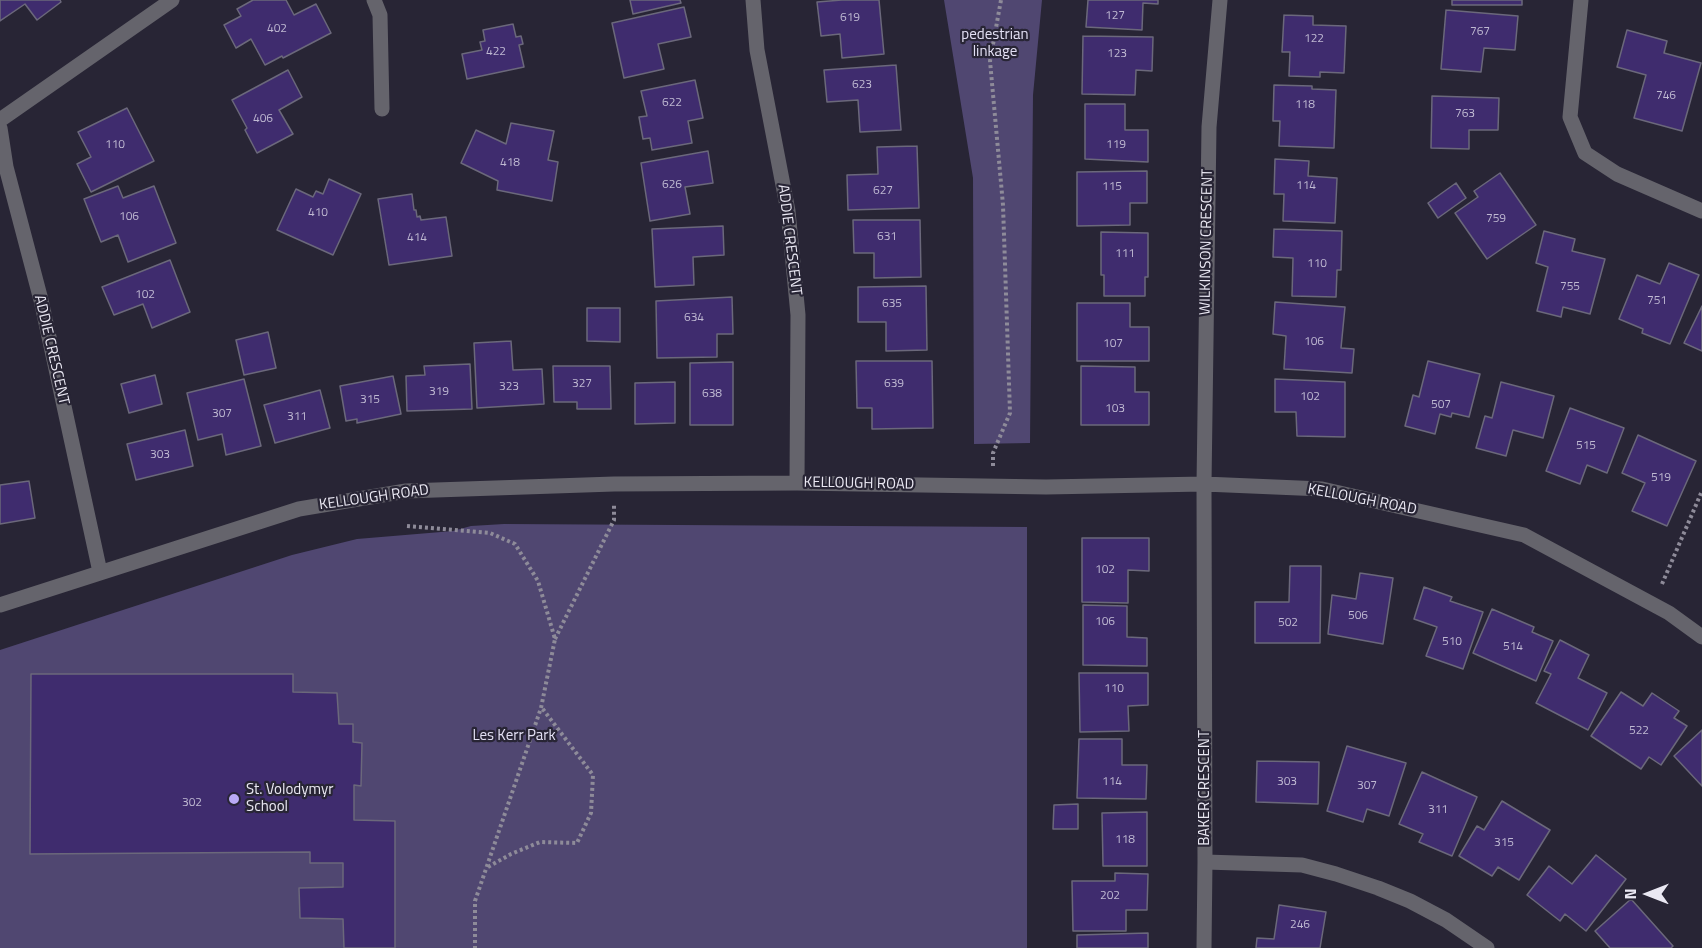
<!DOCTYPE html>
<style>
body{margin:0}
#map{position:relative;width:1702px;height:948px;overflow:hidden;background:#282535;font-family:"Titillium Web",sans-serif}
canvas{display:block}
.north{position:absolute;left:1618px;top:864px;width:60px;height:60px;-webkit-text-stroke:4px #282535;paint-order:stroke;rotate:270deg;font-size:16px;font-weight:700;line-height:24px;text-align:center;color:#eae8f3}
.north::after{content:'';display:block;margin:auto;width:21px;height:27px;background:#eae8f3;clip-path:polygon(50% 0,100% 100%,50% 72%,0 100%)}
</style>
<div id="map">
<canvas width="1702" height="948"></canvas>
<div class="north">N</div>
</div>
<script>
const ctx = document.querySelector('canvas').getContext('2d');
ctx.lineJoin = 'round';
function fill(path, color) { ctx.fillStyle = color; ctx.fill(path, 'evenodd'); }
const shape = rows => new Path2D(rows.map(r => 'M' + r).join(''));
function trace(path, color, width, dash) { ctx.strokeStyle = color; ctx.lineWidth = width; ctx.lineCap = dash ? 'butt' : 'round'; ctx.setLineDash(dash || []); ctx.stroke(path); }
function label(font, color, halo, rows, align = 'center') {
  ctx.font = font + ' "Titillium Web",sans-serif'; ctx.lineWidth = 4.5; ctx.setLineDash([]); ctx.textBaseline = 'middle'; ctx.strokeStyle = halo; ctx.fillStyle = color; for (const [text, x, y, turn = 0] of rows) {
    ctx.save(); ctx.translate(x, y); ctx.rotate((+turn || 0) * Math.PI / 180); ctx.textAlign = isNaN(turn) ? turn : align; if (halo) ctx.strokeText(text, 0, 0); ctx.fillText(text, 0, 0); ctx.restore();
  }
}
const green = shape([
 [944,0,1042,0,1033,95,1030,443,974,444,973,178],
 [504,524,1027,527,1027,948,0,948,0,650,292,555,357,539,453,531,471,526]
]);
const building = shape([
 [0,0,60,0,61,2,37,20,25,4,0,21,0,0],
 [253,0,286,0,294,15,316,4,331,33,283,58,282,56,265,65,251,39,236,48,224,25,241,16,237,9,253,0],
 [630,0,680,0,681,3,633,14,630,0],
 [842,0,879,0,884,54,842,58,840,34,821,36,817,2,842,0],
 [1088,0,1158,0,1158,4,1143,3,1142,30,1086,27,1088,0],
 [1452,0,1522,0,1522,5,1452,5,1452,0],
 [684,7,691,37,658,44,664,69,624,78,612,23,684,7],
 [1446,10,1518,16,1515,50,1484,48,1481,72,1441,69,1446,10],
 [1284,15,1313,16,1313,25,1346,26,1344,73,1320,72,1320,77,1289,76,1290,52,1282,52,1284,15],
 [513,24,516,37,521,36,523,44,519,45,524,67,467,79,462,54,482,50,480,42,485,41,483,30,513,24],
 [1627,30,1667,41,1664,53,1701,63,1682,131,1634,118,1646,75,1617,67,1627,30],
 [1083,36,1153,37,1152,71,1136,70,1135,95,1082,94,1083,36],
 [896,65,901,130,860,132,858,100,827,102,824,70,896,65],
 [288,70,302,97,279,110,293,134,257,153,245,130,247,128,232,100,288,70],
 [695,80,703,118,688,121,692,143,652,150,650,138,643,139,639,117,647,116,641,91,695,80],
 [1274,85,1312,86,1312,89,1336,90,1334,148,1279,146,1280,121,1273,121,1274,85],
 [1432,96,1499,98,1498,130,1469,130,1469,149,1431,148,1432,96],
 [1085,104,1125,104,1125,130,1148,130,1148,162,1085,159,1085,104],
 [127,108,154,161,91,192,77,164,91,157,78,132,127,108],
 [511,123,554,131,548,160,558,162,552,201,497,190,498,181,461,163,476,130,506,144,511,123],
 [917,146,919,208,848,210,847,175,878,174,877,147,917,146],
 [708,151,713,183,685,187,690,214,650,221,641,163,708,151],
 [1275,159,1309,161,1308,176,1337,178,1335,223,1283,221,1284,194,1274,194,1275,159],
 [1147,171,1147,203,1130,203,1130,225,1077,226,1077,172,1147,171],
 [1500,173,1536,225,1487,259,1455,213,1478,197,1474,191,1500,173],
 [329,179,361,194,333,255,277,230,296,189,313,197,316,191,323,194,329,179],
 [1456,183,1466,198,1438,218,1428,203,1456,183],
 [118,186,123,198,154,186,176,243,128,262,118,235,101,242,84,199,118,186],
 [412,194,414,210,416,210,417,217,420,216,421,220,446,217,452,256,389,265,378,199,412,194],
 [853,220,920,220,921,277,874,278,874,253,854,253,853,220],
 [723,226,724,255,693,257,694,285,655,287,652,229,723,226],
 [1274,229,1342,231,1341,270,1337,270,1336,297,1292,296,1293,258,1273,257,1274,229],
 [1544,231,1575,239,1572,251,1605,259,1590,314,1563,307,1561,317,1537,311,1548,267,1536,263,1544,231],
 [1101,232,1148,233,1148,277,1145,277,1145,296,1104,296,1104,275,1101,275,1101,232],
 [170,260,190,312,152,328,143,304,114,315,102,287,170,260],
 [1669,263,1699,275,1670,344,1642,333,1643,329,1619,319,1637,275,1660,284,1669,263],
 [926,286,927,350,886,351,886,322,858,322,858,287,926,286],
 [732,297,733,334,717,334,717,357,657,358,656,301,732,297],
 [1275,302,1345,307,1341,348,1354,349,1352,373,1284,369,1286,336,1273,334,1275,302],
 [1077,303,1130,303,1130,327,1149,327,1149,361,1077,361,1077,303],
 [1702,306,1702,351,1684,343,1702,306],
 [587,308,620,308,620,342,587,341,587,308],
 [268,332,276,368,244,375,236,340,268,332],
 [511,341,513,370,542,369,544,404,477,408,474,343,511,341],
 [856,361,932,361,933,428,872,429,872,408,857,408,856,361],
 [1428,361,1480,374,1469,417,1452,413,1451,417,1440,414,1435,434,1405,426,1413,395,1419,397,1428,361],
 [733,362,733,425,690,425,690,363,733,362],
 [470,364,472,409,407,411,406,376,425,375,424,366,470,364],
 [553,366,610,366,611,409,577,409,577,402,554,402,553,366],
 [1081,366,1135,367,1135,392,1149,392,1149,425,1081,425,1081,366],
 [155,375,162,404,129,413,121,384,155,375],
 [393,376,401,414,357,423,357,419,346,421,340,386,393,376],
 [244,379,261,446,226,455,222,434,198,440,187,393,244,379],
 [1275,379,1345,382,1345,437,1297,436,1296,412,1275,412,1275,379],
 [675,382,675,423,635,424,635,383,675,382],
 [1501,382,1554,396,1543,438,1513,430,1506,456,1476,448,1485,416,1492,418,1501,382],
 [320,390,330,428,275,443,264,405,320,390],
 [1570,408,1624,428,1607,473,1587,465,1580,484,1546,471,1570,408],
 [185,430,193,466,136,480,127,444,185,430],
 [1638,435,1696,461,1667,526,1632,511,1645,483,1622,473,1638,435],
 [29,481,35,518,0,524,0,485,29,481],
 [1082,538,1149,538,1149,571,1128,570,1128,603,1082,602,1082,538],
 [1290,566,1321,566,1320,643,1255,643,1255,602,1289,602,1290,566],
 [1360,573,1393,578,1383,644,1328,634,1332,595,1356,599,1360,573],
 [1424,587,1452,597,1450,601,1483,612,1463,669,1426,656,1437,627,1414,619,1424,587],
 [1083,605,1127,606,1127,637,1147,638,1147,666,1083,665,1083,605],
 [1492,609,1534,627,1532,632,1553,641,1536,681,1473,653,1492,609],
 [1560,640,1589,655,1578,678,1607,693,1588,730,1536,703,1551,674,1544,671,1560,640],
 [1079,673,1148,673,1148,705,1128,706,1129,731,1080,732,1079,673],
 [31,674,293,674,293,692,337,693,339,724,353,724,353,742,362,743,361,786,354,785,354,820,395,821,395,948,344,948,343,919,300,918,299,888,343,887,343,863,310,863,310,852,30,854,31,674],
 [1621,692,1643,706,1652,693,1679,711,1674,718,1687,726,1661,765,1649,757,1641,769,1591,736,1621,692],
 [1702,730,1702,786,1674,756,1702,730],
 [1079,739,1122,739,1122,765,1147,765,1146,799,1077,798,1079,739],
 [1347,746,1406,763,1389,816,1367,809,1363,822,1327,811,1347,746],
 [1257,761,1319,762,1318,804,1256,802,1257,761],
 [1422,772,1477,797,1452,856,1419,842,1423,834,1399,824,1422,772],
 [1502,801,1550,830,1519,880,1498,867,1492,876,1459,856,1477,826,1484,830,1502,801],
 [1078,804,1078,829,1053,829,1054,805,1078,804],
 [1147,812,1147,866,1103,866,1102,813,1147,812],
 [1596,855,1626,879,1586,931,1565,914,1560,921,1527,895,1549,866,1572,884,1596,855],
 [1115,873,1148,874,1147,910,1126,910,1126,931,1073,931,1072,881,1115,881,1115,873],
 [1631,899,1673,946,1671,948,1610,948,1595,931,1631,899],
 [1279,905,1326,912,1320,948,1256,948,1257,938,1274,939,1279,905],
 [1148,933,1148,948,1077,948,1077,935,1148,933]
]);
const path = shape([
 [993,466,993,453,1010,413,1003,205,990,61,1001,0],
 [407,526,490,533,515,544,538,581,555,639,541,708,475,901,475,948],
 [1662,584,1702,491],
 [555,639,614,520,614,505],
 [488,867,511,854,540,842,577,843,591,813,593,775,542,708]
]);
const street = shape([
 [374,0,380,15,382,109],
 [753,0,757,50,788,211,798,315,797,483],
 [1220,0,1209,127,1204,484,1205,862,1302,865,1336,874,1378,888,1410,901,1446,920,1487,948],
 [1581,0,1570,117,1585,153,1617,174,1702,211],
 [0,120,172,0],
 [0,128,6,167,41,300,100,572],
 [0,605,299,509,406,491,614,484,797,483,1046,487,1204,484,1322,489,1524,535,1669,613,1702,637],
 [1204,948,1205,862]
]);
const markers = [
 [234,799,6,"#baaaf6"]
];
const numberNames = [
 ["127",1115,16],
 ["619",850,18],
 ["402",277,29],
 ["767",1480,32],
 ["122",1314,39],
 ["422",496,52],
 ["123",1117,54],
 ["623",862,85],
 ["746",1666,96],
 ["622",672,103],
 ["118",1305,105],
 ["763",1465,114],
 ["406",263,119],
 ["110",115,145],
 ["119",1116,145],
 ["418",510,163],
 ["626",672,185],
 ["114",1306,186],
 ["115",1112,187],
 ["627",883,191],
 ["410",318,213],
 ["106",129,217],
 ["759",1496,219],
 ["631",887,237],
 ["414",417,238],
 ["111",1125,254],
 ["110",1317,264],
 ["755",1570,287],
 ["102",145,295],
 ["751",1657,301],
 ["635",892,304],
 ["634",694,318],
 ["106",1314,342],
 ["107",1113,344],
 ["327",582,384],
 ["639",894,384],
 ["323",509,387],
 ["319",439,392],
 ["638",712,394],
 ["102",1310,397],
 ["315",370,400],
 ["507",1441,405],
 ["103",1115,409],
 ["307",222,414],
 ["311",297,417],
 ["515",1586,446],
 ["303",160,455],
 ["519",1661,478],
 ["102",1105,570],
 ["506",1358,616],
 ["106",1105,622],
 ["502",1288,623],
 ["510",1452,642],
 ["514",1513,647],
 ["110",1114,689],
 ["522",1639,731],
 ["114",1112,782],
 ["303",1287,782],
 ["307",1367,786],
 ["302",192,803],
 ["311",1438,810],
 ["118",1125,840],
 ["315",1504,843],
 ["202",1110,896],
 ["246",1300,925]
];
const parkNames = [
 ["pedestrian",995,35],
 ["linkage",995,52],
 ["Les Kerr Park",514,736]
];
const streetNames = [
 ["ADDIE CRESCENT",789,240,83],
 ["WILKINSON CRESCENT",1207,242,-89],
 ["ADDIE CRESCENT",51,350,77],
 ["KELLOUGH ROAD",859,484,1],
 ["KELLOUGH ROAD",374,498,-8],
 ["KELLOUGH ROAD",1362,500,11],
 ["BAKER CRESCENT",1205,788,-90]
];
const poiNames = [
 ["St. Volodymyr",246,790],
 ["School",246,807]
];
fill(green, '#504771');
fill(building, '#3f2c6e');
trace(building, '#6b687b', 1.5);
trace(path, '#8e8b99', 4, [3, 3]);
trace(street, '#65646c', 15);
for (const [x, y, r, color] of markers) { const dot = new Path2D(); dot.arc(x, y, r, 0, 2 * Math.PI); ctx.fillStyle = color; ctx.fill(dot); trace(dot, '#282535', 2); }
label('12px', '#bfb9d2', null, numberNames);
label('15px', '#e3e0f4', '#282535', parkNames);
label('15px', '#eae8f3', '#282535', streetNames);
label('15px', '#eae8f3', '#282535', poiNames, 'left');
</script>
